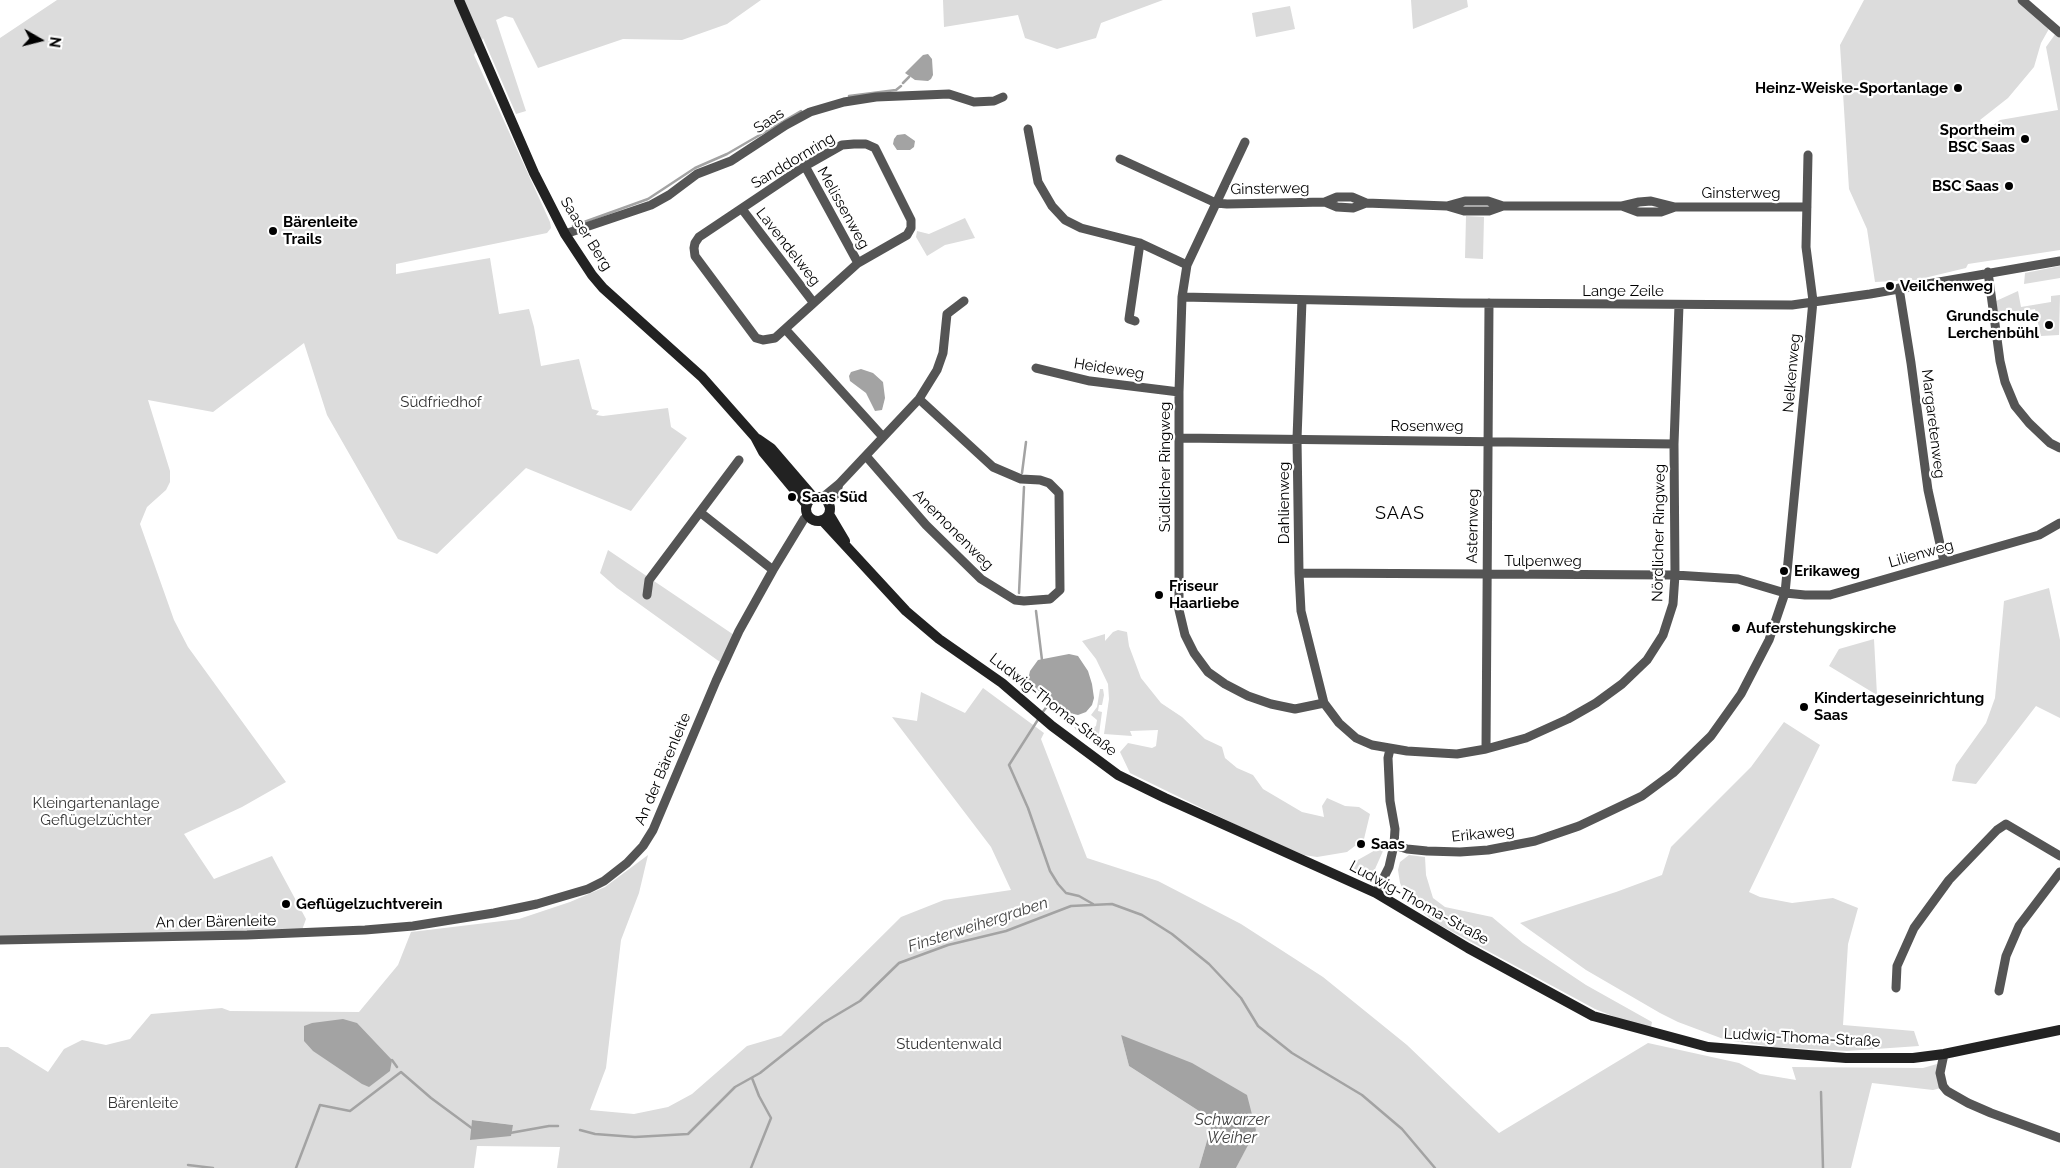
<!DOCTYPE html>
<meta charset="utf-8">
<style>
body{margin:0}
#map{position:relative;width:2060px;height:1168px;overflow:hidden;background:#fff;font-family:Raleway,sans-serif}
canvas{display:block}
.north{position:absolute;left:15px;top:15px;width:50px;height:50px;-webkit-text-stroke:4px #fff;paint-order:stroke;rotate:98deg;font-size:14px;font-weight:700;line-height:20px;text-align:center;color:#000}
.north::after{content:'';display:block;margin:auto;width:18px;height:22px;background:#000;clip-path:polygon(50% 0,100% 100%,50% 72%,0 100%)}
</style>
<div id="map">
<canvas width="2060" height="1168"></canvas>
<div class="north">N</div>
</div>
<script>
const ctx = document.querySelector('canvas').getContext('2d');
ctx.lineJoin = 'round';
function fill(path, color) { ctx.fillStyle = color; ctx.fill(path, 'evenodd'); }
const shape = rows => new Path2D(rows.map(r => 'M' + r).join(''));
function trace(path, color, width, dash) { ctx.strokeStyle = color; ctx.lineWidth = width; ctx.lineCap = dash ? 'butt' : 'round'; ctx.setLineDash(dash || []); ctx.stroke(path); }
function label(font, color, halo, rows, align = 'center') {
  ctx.font = font + ' Raleway,sans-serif'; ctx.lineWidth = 4.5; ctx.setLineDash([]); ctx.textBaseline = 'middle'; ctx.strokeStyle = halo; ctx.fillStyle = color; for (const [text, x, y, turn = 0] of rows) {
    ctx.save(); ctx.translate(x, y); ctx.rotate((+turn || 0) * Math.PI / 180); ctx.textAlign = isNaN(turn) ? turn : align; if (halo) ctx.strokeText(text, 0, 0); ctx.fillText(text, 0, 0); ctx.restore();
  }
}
const green = shape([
 [57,0,761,0,727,24,682,40,623,39,538,68,513,18,505,16,496,20,526,111,516,114,483,38,474,55,550,222,551,228,547,233,396,264,396,274,490,258,499,314,529,309,534,327,541,366,579,359,592,409,599,411,596,415,603,416,668,408,671,427,687,438,631,511,526,468,437,554,398,539,327,415,304,343,213,412,148,400,170,471,170,482,166,490,147,507,140,524,174,620,188,647,286,782,242,807,184,834,214,879,272,856,306,919,302,930,0,937,0,38],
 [943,0,1163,0,1101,23,1096,38,1057,49,1025,38,1018,15,944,27],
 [1411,0,1467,0,1468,7,1413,29],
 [1864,0,2017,0,2050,27,2041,43,2034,67,2008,98,1980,120,1988,129,2000,120,2058,110,2046,47,2056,33,2060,38,2060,250,1968,264,1966,268,1916,280,1875,282,1867,229,1849,189,1840,45],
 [1290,6,1295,29,1256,37,1252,13],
 [1466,216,1484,217,1483,259,1465,258],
 [965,218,975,238,945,245,927,256,916,237,917,231,929,234],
 [2060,266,2060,278,2024,284,2025,273],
 [2018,291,2021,307,2051,302,2051,296,2060,295,2059,335,2041,336,2035,309,1998,315,1996,301],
 [608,550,734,635,720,662,617,588,600,573],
 [2049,588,2060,640,2060,718,2036,706,1976,784,1952,781,1956,765,1986,723,1995,698,2004,601],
 [1118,630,1127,632,1129,646,1141,678,1161,703,1182,717,1205,739,1222,747,1225,758,1237,768,1253,775,1263,789,1302,812,1324,817,1322,806,1327,798,1345,806,1359,807,1370,814,1364,839,1347,852,1317,857,1304,855,1261,837,1130,773,1120,752,1128,743,1152,748,1156,746,1158,730,1130,731,1132,736,1104,734,1109,699,1108,684,1096,659,1082,641,1105,634,1105,641,1113,632],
 [1874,639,1877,695,1829,666,1839,649],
 [983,688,1044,733,1041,739,1087,858,1158,881,1241,924,1323,977,1407,1045,1499,1133,1648,1043,1739,1063,1760,1074,1796,1080,1792,1067,1923,1068,1937,1064,1938,1084,1941,1088,1933,1090,1872,1083,1851,1168,1236,1168,1255,1130,1121,1035,1129,1066,1213,1120,1199,1168,557,1168,560,1147,477,1146,474,1168,0,1168,0,1047,8,1047,48,1072,64,1049,82,1040,106,1045,130,1039,151,1014,222,1008,230,1011,359,1012,398,965,411,932,519,919,570,902,605,887,648,855,639,893,621,940,606,1068,590,1110,634,1114,668,1107,692,1094,747,1046,781,1036,901,917,944,900,1011,890,991,847,892,717,917,721,921,692,965,713],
 [472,1120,473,1120,513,1125,471,1140],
 [1100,689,1103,689,1104,695,1102,705,1099,705,1098,711,1102,712,1099,734,1076,730,1074,727,1091,729,1096,726,1097,720,1091,715,1097,707],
 [1784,722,1820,745,1749,892,1760,897,1792,903,1833,898,1858,908,1848,944,1843,1025,1914,1031,1919,1046,1847,1051,1774,1047,1726,1040,1678,1022,1660,1013,1586,970,1520,923,1616,892,1662,875,1671,847,1751,767],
 [1379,848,1383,851,1375,869,1365,877,1356,876,1353,866,1356,861],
 [1409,855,1425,857,1426,875,1433,898,1445,907,1492,917,1523,943,1586,985,1652,1022,1651,1027,1648,1030,1595,1009,1436,923,1415,906,1406,895,1400,883,1398,870,1400,862]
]);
const water = shape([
 [928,54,932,59,933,75,931,79,928,81,915,80,905,73,923,55],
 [905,134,915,141,914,147,910,150,897,150,893,144,894,139,897,135],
 [861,369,873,373,883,382,885,398,882,410,875,411,866,393,850,381,849,376,851,372],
 [1069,654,1078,656,1088,671,1092,684,1094,698,1092,705,1086,712,1078,715,1065,712,1047,699,1028,680,1030,671,1038,660],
 [343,1019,357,1023,392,1060,390,1071,369,1087,362,1084,313,1051,304,1041,304,1026,312,1023],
 [1121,1035,1192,1063,1247,1095,1256,1130,1236,1168,1199,1168,1213,1120,1129,1066],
 [472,1120,513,1125,511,1136,470,1140]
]);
const stream = shape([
 [903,83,909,77],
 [849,96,896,90,901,86],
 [573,226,648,199,695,168,727,154,801,111],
 [1022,473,1026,442],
 [1019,593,1024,487],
 [1036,611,1042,660],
 [1042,713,1051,701],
 [1039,718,1009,765,1028,808,1050,871,1058,884,1066,893,1079,896,1093,904],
 [392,1060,397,1067],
 [1821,1092,1823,1168],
 [580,1130,595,1134,635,1137,688,1134,735,1087,760,1073,823,1023,860,1001,899,963,948,945,1006,931,1071,906,1112,904,1142,915,1172,934,1209,964,1241,998,1258,1026,1292,1053,1362,1095,1402,1129,1435,1168],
 [510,1133,549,1126,558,1126],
 [188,1165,213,1168],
 [296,1168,320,1105,350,1111,401,1072,431,1098,473,1129],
 [751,1168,771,1118,759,1096,752,1078]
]);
const street = shape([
 [2022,0,2060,33],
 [1028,129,1038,182,1052,206,1065,220,1081,228,1140,243,1187,265],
 [1245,142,1187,265,1182,297,1179,392,1179,610,1185,635,1194,653,1208,672,1225,684,1248,696,1271,704,1295,709,1324,703],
 [854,144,866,144,875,148,911,220,911,228,907,235,858,263,775,338,763,340,756,338,695,256,694,248,695,243,699,237,805,166,842,145,854,144],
 [1120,159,1216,203,1227,204,1325,202,1337,197,1352,197,1366,203],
 [805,166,858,263],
 [1325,202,1337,207,1353,208,1366,203,1447,206,1464,211,1489,211,1503,206],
 [1447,206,1465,201,1488,201,1503,206,1622,206,1638,212,1661,212,1675,207,1807,207],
 [1622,206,1639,202,1651,201,1675,207],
 [742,209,813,302],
 [565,234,651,205,669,195,697,174,731,161,786,125,810,112,844,102,876,97,949,94,974,102,994,101,1003,97],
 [1988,272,2000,361,2005,382,2015,406,2029,423,2050,443,2060,448],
 [1899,288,1911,363,1928,490,1944,562],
 [1182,297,1462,303,1792,305,1870,294,2060,261],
 [1302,300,1297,439,1299,573,1301,611,1324,703,1339,723,1356,738,1372,745,1407,751,1457,754,1486,749,1526,738,1568,719,1596,703,1622,684,1647,660,1663,635,1673,604,1675,575,1674,444,1679,305],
 [1135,321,1129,319,1140,243],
 [786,330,883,437],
 [1036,368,1090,381,1179,392],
 [1179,438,1674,444],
 [866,456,926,525,981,579,1015,600,1024,601,1050,599,1060,590,1059,493,1049,483,1040,480,1021,479,993,467,919,399],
 [822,498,839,484,919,399,937,370,943,353,947,314,964,301],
 [828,504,836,494,839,484],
 [701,513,773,570],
 [1299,573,1675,575,1738,579,1785,593,1805,595,1830,595,2039,535,2060,523],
 [647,595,649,580,739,460],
 [1486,749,1489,303],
 [1394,845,1407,849,1427,851,1460,852,1488,850,1535,841,1579,826,1642,796,1673,773,1711,736,1741,694,1769,640,1785,593,1813,301,1806,247,1808,155],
 [1376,893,1389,867,1394,845,1395,829,1390,801,1388,758,1390,749],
 [0,940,247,935,365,930,413,926,494,913,537,904,588,889,604,881,627,863,643,846,653,830,716,681,739,631,773,570,804,519,808,516],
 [1896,988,1897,966,1914,928,1949,880,1997,830,2006,824,2060,856],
 [1999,991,2006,956,2019,926,2060,872],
 [1944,1054,1940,1073,1943,1086,1947,1091,1968,1103,1991,1113,2060,1138]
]);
const secondary = shape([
 [459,0,534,173,565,234,592,275,603,288,702,377,755,437,763,452,807,505],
 [758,439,771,448,814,498],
 '806 509a12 12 0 1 1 24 0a12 12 0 1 1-24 0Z',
 [829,514,845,541],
 [822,520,906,611,939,639,1002,683,1052,726,1118,775,1165,798,1376,893,1468,948,1593,1016,1708,1047,1846,1058,1913,1058,1944,1054,2060,1030]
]);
const markers = [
 [1958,88,5,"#000"],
 [2025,139,5,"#000"],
 [2009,186,5,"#000"],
 [273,231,5,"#000"],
 [1890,286,5,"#000"],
 [2049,325,5,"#000"],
 [792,497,5,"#000"],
 [1784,571,5,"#000"],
 [1159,595,5,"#000"],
 [1736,628,5,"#000"],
 [1804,707,5,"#000"],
 [1361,844,5,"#000"],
 [286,904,5,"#000"]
];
const poiNames = [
 ["Heinz-Weiske-Sportanlage",1948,88,"right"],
 ["Sportheim",2015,130,"right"],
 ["BSC Saas",2015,147,"right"],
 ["BSC Saas",1999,186,"right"],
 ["Bärenleite",283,222],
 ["Trails",283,239],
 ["Veilchenweg",1900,286],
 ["Grundschule",2039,316,"right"],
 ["Lerchenbühl",2039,333,"right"],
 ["Saas Süd",802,497],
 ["Erikaweg",1794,571],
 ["Friseur",1169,586],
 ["Haarliebe",1169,603],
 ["Auferstehungskirche",1746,628],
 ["Kindertageseinrichtung",1814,698],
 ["Saas",1814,715],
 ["Saas",1371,844],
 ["Geflügelzuchtverein",296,904]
];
const streetNames = [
 ["Saas",769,121,-33],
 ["Sanddornring",793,161,-31],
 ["Ginsterweg",1270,189,-1],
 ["Ginsterweg",1741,193],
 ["Melissenweg",843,208,61],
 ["Saaser Berg",586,234,58],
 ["Lavendelweg",788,247,52],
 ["Lange Zeile",1623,291],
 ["Heideweg",1109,369,9],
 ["Nelkenweg",1792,373,-85],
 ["Margaretenweg",1933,424,83],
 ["Rosenweg",1427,426],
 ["Südlicher Ringweg",1165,467,-90],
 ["Dahlienweg",1284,503,-90],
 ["Asternweg",1473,526,-89],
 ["Anemonenweg",953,530,45],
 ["Nördlicher Ringweg",1659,533,-89],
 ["Lilienweg",1921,554,-16],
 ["Tulpenweg",1543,561],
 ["Ludwig-Thoma-Straße",1053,705,38],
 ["An der Bärenleite",663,769,-67],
 ["Erikaweg",1483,834,-6],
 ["Ludwig-Thoma-Straße",1419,903,29],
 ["An der Bärenleite",216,922,-1],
 ["Ludwig-Thoma-Straße",1802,1038,3]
];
const parkNames = [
 ["Südfriedhof",441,402],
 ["Kleingartenanlage",96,803],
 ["Geflügelzüchter",96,820],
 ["Studentenwald",949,1044],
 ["Bärenleite",143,1103]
];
const waterNames = [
 ["Finsterweihergraben",978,925,-18],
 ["Schwarzer",1232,1120],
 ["Weiher",1232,1138]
];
const quarterNames = [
 ["SAAS",1400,514]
];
fill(green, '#dcdcdc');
fill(water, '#a3a3a3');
trace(stream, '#a3a3a3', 2.5);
trace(street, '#555', 9);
trace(secondary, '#222', 10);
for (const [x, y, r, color] of markers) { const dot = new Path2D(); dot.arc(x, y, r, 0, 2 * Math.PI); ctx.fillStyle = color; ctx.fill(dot); trace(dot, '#fff', 2); }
label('bold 15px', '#000', '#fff', poiNames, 'left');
label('15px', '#000', '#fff', streetNames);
label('15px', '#333', '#fff', parkNames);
label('italic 16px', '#444', '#fff', waterNames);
ctx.letterSpacing = '1px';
label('18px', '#000', '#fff', quarterNames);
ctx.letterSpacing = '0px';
</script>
